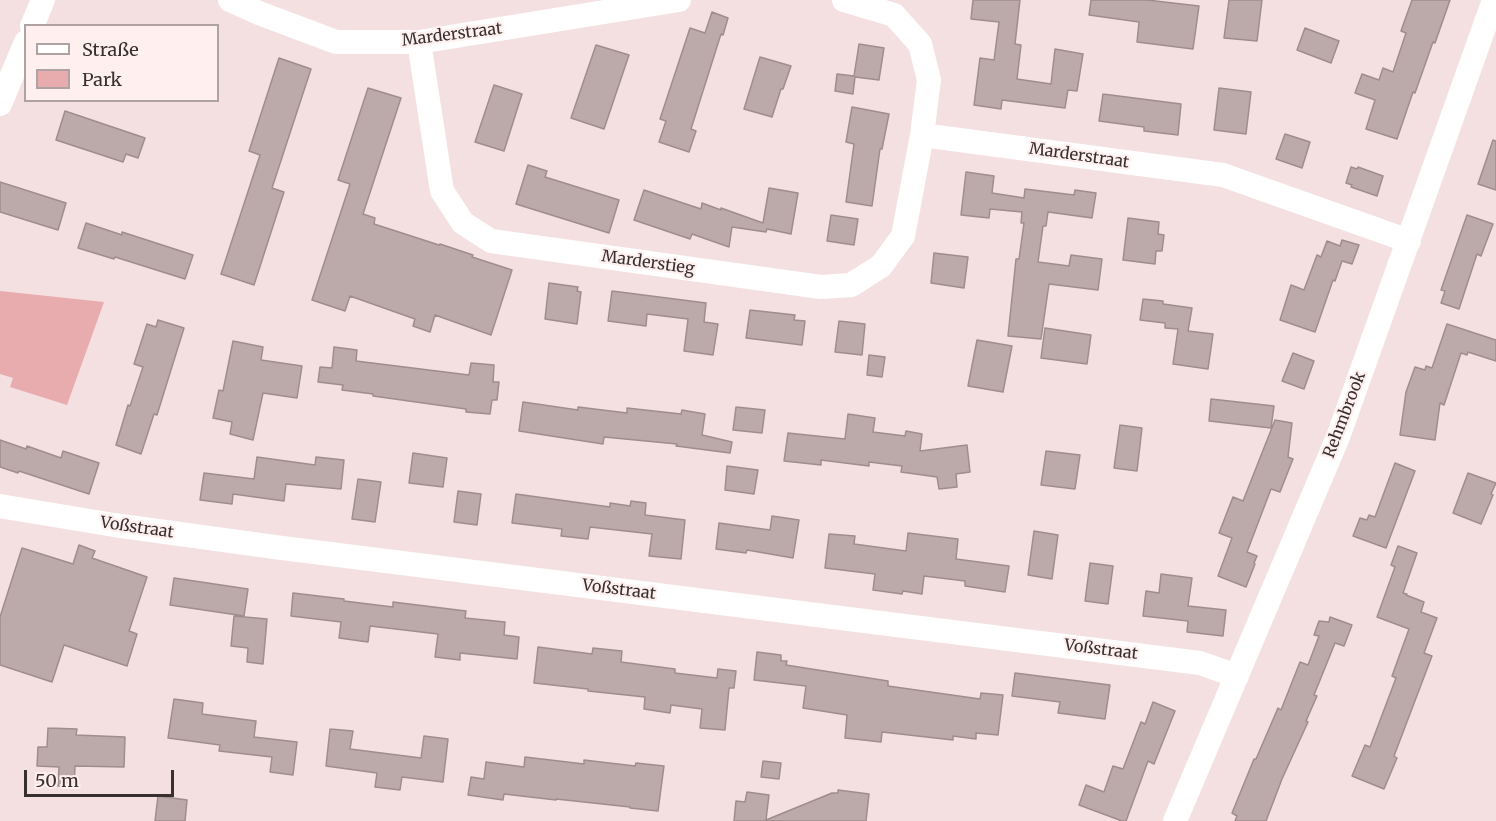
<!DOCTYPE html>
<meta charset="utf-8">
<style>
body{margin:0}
#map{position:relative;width:1496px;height:821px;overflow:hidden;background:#f4e0e1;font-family:Merriweather,serif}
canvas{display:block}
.legend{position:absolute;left:24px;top:24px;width:195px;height:78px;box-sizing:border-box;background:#ffefef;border:2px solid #afa2a3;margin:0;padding:8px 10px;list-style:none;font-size:18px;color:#372f30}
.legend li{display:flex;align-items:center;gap:12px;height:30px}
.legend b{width:30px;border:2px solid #afa2a3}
.scale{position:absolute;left:24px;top:770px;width:150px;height:27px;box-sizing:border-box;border:3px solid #372f30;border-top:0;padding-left:8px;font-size:18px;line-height:21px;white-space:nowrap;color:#372f30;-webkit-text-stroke:4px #ffefef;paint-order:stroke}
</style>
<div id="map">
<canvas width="1496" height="821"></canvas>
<ul class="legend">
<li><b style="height:8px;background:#fff"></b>Straße</li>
<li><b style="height:16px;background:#e8abae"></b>Park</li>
</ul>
<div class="scale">50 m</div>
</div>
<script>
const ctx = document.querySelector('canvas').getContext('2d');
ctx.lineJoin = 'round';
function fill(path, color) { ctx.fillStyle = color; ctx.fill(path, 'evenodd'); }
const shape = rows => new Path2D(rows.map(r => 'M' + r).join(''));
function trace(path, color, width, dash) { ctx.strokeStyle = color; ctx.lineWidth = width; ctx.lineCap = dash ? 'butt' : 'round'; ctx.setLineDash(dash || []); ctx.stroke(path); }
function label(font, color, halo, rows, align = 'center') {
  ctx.font = font + ' Merriweather,serif'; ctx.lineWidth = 4.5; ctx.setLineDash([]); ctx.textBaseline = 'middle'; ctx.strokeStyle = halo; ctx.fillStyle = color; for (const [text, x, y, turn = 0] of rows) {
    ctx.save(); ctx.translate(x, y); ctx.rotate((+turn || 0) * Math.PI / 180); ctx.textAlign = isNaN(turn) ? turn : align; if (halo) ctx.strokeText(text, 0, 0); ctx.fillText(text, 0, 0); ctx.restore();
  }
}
const green = shape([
 [0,291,104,302,67,405,10,387,13,378,0,374]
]);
const building = shape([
 [973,0,1020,0,1015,44,1021,45,1017,79,1051,84,1055,49,1083,54,1077,91,1068,90,1065,108,1002,100,1001,109,974,105,980,58,994,60,999,22,971,19,973,0],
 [1091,0,1147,0,1199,6,1193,49,1137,42,1139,22,1089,15,1091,0],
 [1229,0,1262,0,1257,41,1224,38,1229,0],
 [1412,0,1450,0,1435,43,1433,42,1415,93,1413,92,1397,139,1366,129,1375,100,1355,93,1362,74,1379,80,1383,68,1393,72,1406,33,1401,31,1412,0],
 [712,12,728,18,723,35,721,34,691,129,696,131,689,152,659,142,666,121,660,119,690,28,705,33,712,12],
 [1305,28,1339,41,1331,63,1297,50,1305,28],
 [859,44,884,48,879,80,855,77,853,94,835,91,837,74,854,76,859,44],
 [596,45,629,55,604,129,571,118,596,45],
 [760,57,791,66,783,89,781,89,772,117,744,109,760,57],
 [279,58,311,69,272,188,284,192,254,285,221,274,260,155,249,151,279,58],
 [494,85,522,94,504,151,475,142,494,85],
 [368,88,401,98,363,214,375,218,374,224,439,245,440,244,473,255,472,257,512,270,491,335,435,315,430,332,413,326,415,319,350,296,345,311,312,300,350,184,338,180,368,88],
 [1219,88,1251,92,1246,134,1214,130,1219,88],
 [1103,94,1181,104,1178,135,1144,131,1144,127,1099,121,1103,94],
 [852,107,889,114,882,149,880,149,872,206,846,202,854,144,846,142,852,107],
 [65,111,145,138,138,158,126,154,123,162,56,140,65,111],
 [1285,134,1310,142,1302,168,1276,159,1285,134],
 [1493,140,1496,141,1496,190,1478,184,1493,140],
 [528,165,547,171,545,177,619,200,609,233,516,204,528,165],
 [1351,167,1357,169,1358,167,1383,176,1377,196,1351,187,1352,185,1346,183,1351,167],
 [966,172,994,176,992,193,1024,198,1025,189,1074,195,1075,190,1096,193,1092,218,1048,212,1046,226,1043,226,1038,262,1069,266,1071,255,1102,259,1098,290,1049,284,1041,339,1008,336,1016,259,1019,259,1024,223,1021,223,1022,212,990,209,989,218,961,215,966,172],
 [0,182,66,203,58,230,0,212,0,182],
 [769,188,798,193,791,234,767,229,766,232,732,227,729,247,692,234,690,239,634,220,644,190,701,209,702,203,721,210,721,208,763,223,769,188],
 [831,215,858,219,854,245,827,241,831,215],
 [1467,215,1493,224,1481,256,1477,254,1459,309,1441,303,1445,291,1441,290,1467,215],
 [1128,218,1159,222,1158,234,1164,235,1162,251,1156,251,1155,264,1123,260,1128,218],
 [86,223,122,235,122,232,193,255,185,279,115,257,114,259,78,248,86,223],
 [1342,240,1359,245,1352,264,1342,261,1335,281,1333,280,1315,332,1280,320,1291,285,1304,290,1317,255,1321,257,1327,241,1340,246,1342,240],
 [934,253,968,257,964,288,931,283,934,253],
 [549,283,578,287,577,291,581,292,577,324,545,319,549,283],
 [612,291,706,303,704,322,718,324,713,355,684,351,688,319,647,314,646,326,608,321,612,291],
 [1143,299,1163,301,1163,304,1192,308,1188,331,1213,334,1208,369,1173,364,1178,329,1165,328,1165,323,1140,320,1143,299],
 [750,310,795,315,794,320,805,321,802,345,746,338,750,310],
 [158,320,184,328,157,415,154,414,141,454,116,445,128,405,130,406,143,367,134,364,147,324,156,327,158,320],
 [839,321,865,324,862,355,835,352,839,321],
 [1447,324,1496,340,1496,361,1468,352,1467,355,1461,353,1444,405,1440,403,1435,440,1400,435,1406,392,1415,367,1425,370,1426,366,1432,368,1447,324],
 [1045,328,1091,335,1087,364,1041,358,1045,328],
 [977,340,1012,346,1003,392,968,386,977,340],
 [233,341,263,347,261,360,302,366,297,398,263,393,253,440,230,434,232,422,213,418,219,390,223,391,233,341],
 [334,347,357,350,356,361,469,375,471,363,494,365,493,382,499,382,497,400,492,400,490,414,466,412,466,409,373,396,373,394,342,390,343,385,318,382,320,367,332,368,334,347],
 [1293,353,1314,361,1304,389,1282,381,1293,353],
 [869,355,885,357,882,377,867,375,869,355],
 [1211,399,1274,406,1271,428,1209,421,1211,399],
 [523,402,578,410,578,407,627,413,627,408,681,414,682,410,705,414,702,435,732,442,730,453,676,446,677,444,604,437,603,444,519,431,523,402],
 [736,407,765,410,762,433,733,430,736,407],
 [848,414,875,418,873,432,905,436,906,431,922,434,920,451,967,445,970,472,956,474,957,487,939,489,937,477,901,472,902,466,869,462,869,466,821,460,821,465,784,461,788,433,845,439,848,414],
 [1275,420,1292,423,1288,457,1293,459,1280,492,1271,489,1247,552,1257,556,1254,563,1255,564,1246,587,1218,576,1232,538,1219,533,1233,497,1243,501,1275,420],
 [1120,425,1142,428,1137,471,1114,468,1120,425],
 [0,440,26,449,27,446,61,458,63,451,99,463,89,494,19,471,18,473,0,467,0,440],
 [1046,451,1080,455,1075,489,1041,485,1046,451],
 [413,453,447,458,443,487,409,483,413,453],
 [257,457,315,465,316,457,344,460,341,489,286,484,284,501,233,494,232,504,200,500,204,473,254,479,257,457],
 [1395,463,1415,471,1386,548,1353,536,1360,518,1367,520,1369,515,1375,517,1395,463],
 [727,466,758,470,754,494,725,490,727,466],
 [1468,473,1496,483,1491,494,1493,495,1481,524,1453,513,1468,473],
 [358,479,381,482,375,522,352,519,358,479],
 [458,491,481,494,477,525,454,522,458,491],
 [516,494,610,507,610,503,630,506,631,501,646,503,645,515,685,520,681,559,649,556,652,534,590,527,588,539,561,536,562,529,512,523,516,494],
 [772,516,799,520,793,558,747,550,746,553,716,549,719,523,770,530,772,516],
 [1034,531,1058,535,1052,579,1028,575,1034,531],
 [908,533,958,539,956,559,1009,566,1005,592,965,586,965,581,924,576,922,594,903,591,902,594,873,590,875,574,825,568,829,534,855,536,854,544,906,551,908,533],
 [79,545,95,551,92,558,147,577,129,631,137,634,127,666,64,645,52,682,0,665,0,617,22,548,73,564,79,545],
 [1398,546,1417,553,1403,593,1407,594,1406,595,1424,602,1421,612,1437,618,1424,653,1432,656,1394,756,1397,758,1384,789,1352,776,1365,745,1370,747,1396,678,1392,676,1409,629,1377,617,1395,567,1391,565,1398,546],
 [1090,563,1113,566,1108,604,1085,601,1090,563],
 [1161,574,1192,578,1188,606,1226,610,1223,636,1187,632,1188,621,1143,616,1146,591,1159,593,1161,574],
 [174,578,248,589,244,616,170,605,174,578],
 [293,593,344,599,344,601,393,607,393,602,466,611,465,618,505,622,504,635,519,637,517,659,460,653,460,660,435,657,438,634,370,626,368,642,339,638,341,622,291,616,293,593],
 [234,616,267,619,263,664,247,662,248,648,231,646,234,616],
 [1330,617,1352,625,1344,646,1335,643,1314,695,1317,696,1306,721,1308,722,1282,779,1266,821,1235,821,1237,816,1232,813,1254,759,1256,759,1278,708,1281,710,1300,662,1308,665,1319,636,1314,635,1319,621,1329,622,1330,617],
 [538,647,592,654,593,648,622,651,621,662,675,669,675,673,717,678,718,669,736,671,734,688,729,688,725,730,700,728,702,709,671,705,670,713,644,709,645,697,588,691,588,689,534,683,538,647],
 [757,652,781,655,781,661,787,661,786,665,888,681,888,686,980,699,981,693,1003,695,998,735,976,733,976,739,953,736,953,740,882,732,881,742,845,738,847,715,803,708,806,686,754,680,757,652],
 [1015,673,1110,685,1105,719,1058,713,1060,702,1012,696,1015,673],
 [174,699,203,703,202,714,256,721,254,737,297,742,293,775,270,772,272,757,219,751,220,745,168,738,174,699],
 [1153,702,1175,711,1154,764,1148,761,1126,821,1122,821,1079,805,1086,785,1104,792,1113,766,1123,769,1141,722,1145,724,1153,702],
 [48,728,77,729,76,735,125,737,124,767,75,766,74,787,58,786,59,767,37,766,38,747,47,747,48,728],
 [330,729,353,731,350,749,421,758,424,736,448,739,443,782,402,777,400,790,375,787,377,773,326,766,330,729],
 [525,757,584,764,584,760,635,766,636,763,664,766,658,811,630,808,630,807,556,799,556,800,504,794,503,800,468,795,471,777,484,779,486,762,524,767,525,757],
 [763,761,781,763,779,779,761,777,763,761],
 [838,790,869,794,866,821,734,821,736,801,745,802,747,792,769,795,766,820,832,793,838,793,838,790],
 [158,796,187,800,185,821,155,821,158,796]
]);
const minor = shape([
 [230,0,259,13,336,42,419,42,679,0],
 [844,0,894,15,920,44,929,80,922,135,1223,175,1409,241],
 [32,26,43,0],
 [419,42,442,191,463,223,491,241,821,287,851,285,881,266,903,236,922,135],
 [0,104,26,42],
 [0,506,114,525,282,548,1200,663,1237,676],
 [1175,821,1338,437,1494,0]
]);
const streetNames = [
 ["Marderstraat",452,35,-7],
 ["Marderstraat",1079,156,8],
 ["Marderstieg",648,263,8],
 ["Rehmbrook",1345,415,-69],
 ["Voßstraat",137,528,8],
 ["Voßstraat",619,590,7],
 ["Voßstraat",1101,650,7]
];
fill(green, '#e8abae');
fill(building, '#bca9a9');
trace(building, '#9f8d8d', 1.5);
trace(minor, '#fff', 24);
label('16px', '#372f30', '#ffefef', streetNames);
</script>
